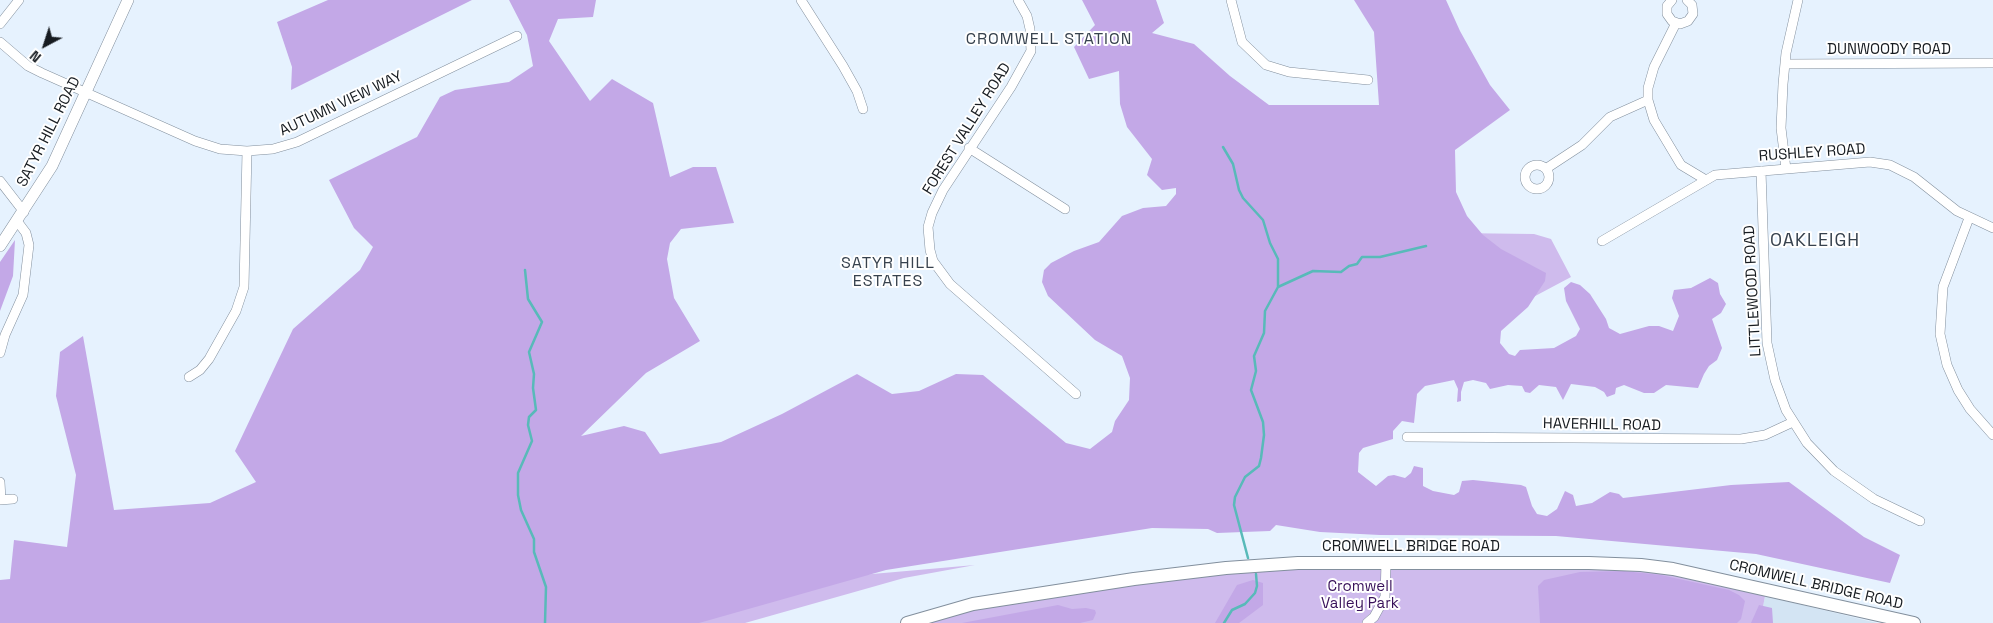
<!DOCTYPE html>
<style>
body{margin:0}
#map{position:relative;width:1993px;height:623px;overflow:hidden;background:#e6f2fe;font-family:"Space Grotesk",sans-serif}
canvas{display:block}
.north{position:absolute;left:20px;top:20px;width:50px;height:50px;-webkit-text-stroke:4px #fff;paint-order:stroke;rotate:220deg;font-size:14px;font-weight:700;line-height:20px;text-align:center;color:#171c21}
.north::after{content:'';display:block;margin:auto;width:18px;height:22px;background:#171c21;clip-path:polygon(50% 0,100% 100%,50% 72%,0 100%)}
</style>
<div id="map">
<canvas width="1993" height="623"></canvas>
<div class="north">N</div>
</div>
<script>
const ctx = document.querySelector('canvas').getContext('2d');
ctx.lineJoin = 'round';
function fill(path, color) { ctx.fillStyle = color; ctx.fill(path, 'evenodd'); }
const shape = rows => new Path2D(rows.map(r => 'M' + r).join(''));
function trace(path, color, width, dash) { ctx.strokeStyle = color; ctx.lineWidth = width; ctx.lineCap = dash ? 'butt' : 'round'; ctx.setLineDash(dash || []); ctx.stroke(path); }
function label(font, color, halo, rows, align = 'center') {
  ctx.font = font + ' "Space Grotesk",sans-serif'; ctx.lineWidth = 4; ctx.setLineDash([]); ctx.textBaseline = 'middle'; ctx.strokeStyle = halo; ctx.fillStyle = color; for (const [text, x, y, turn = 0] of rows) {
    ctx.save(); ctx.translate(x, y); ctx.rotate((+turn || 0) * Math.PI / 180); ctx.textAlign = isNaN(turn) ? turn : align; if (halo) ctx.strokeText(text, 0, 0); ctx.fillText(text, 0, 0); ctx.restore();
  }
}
const built = shape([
 [1765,596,1877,623,1760,623]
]);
const green = shape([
 [1454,233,1534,234,1551,239,1571,277,1507,311],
 [975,565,904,578,745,623,432,623,541,603],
 [1615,568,1659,572,1765,596,1760,623,921,623,963,610,1135,583,1242,571,1348,568]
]);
const forest = shape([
 [328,0,472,0,291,90,292,67,277,22],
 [509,0,596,0,593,17,558,19,549,41,590,101,612,79,653,103,670,177,693,167,716,167,734,223,681,229,670,243,667,259,674,298,700,341,646,373,581,436,624,426,645,432,660,454,721,442,782,414,857,374,892,394,919,391,956,374,983,375,1066,443,1090,449,1112,432,1115,421,1129,400,1130,378,1122,356,1095,340,1048,296,1042,282,1044,270,1051,263,1074,251,1099,242,1122,216,1143,208,1166,206,1176,194,1176,188,1162,190,1147,175,1152,159,1127,127,1120,104,1119,71,1089,79,1074,47,1095,25,1082,0,1156,0,1164,23,1152,33,1194,44,1230,76,1269,105,1379,105,1374,32,1354,0,1446,0,1460,31,1490,85,1510,110,1455,150,1456,192,1467,216,1483,235,1501,249,1546,273,1545,281,1528,307,1501,331,1500,343,1509,354,1515,356,1520,350,1554,348,1576,336,1580,329,1566,301,1564,288,1571,282,1580,285,1590,294,1606,319,1609,328,1620,334,1649,326,1659,326,1673,331,1679,316,1672,298,1674,290,1691,288,1710,278,1718,283,1720,294,1726,304,1721,313,1712,319,1722,348,1717,360,1709,366,1704,374,1698,388,1666,385,1654,393,1644,393,1624,385,1616,388,1615,394,1607,397,1604,392,1595,387,1571,384,1563,400,1556,387,1539,385,1530,393,1525,392,1522,386,1508,385,1490,389,1486,383,1473,380,1464,382,1461,392,1461,401,1457,402,1458,389,1454,380,1425,386,1417,394,1414,423,1402,421,1393,431,1393,439,1363,448,1359,453,1358,472,1376,486,1388,476,1394,475,1405,478,1411,473,1414,466,1423,468,1423,486,1433,491,1454,495,1459,492,1462,481,1473,480,1521,485,1526,487,1532,506,1537,514,1547,516,1557,509,1565,491,1573,495,1576,506,1592,503,1610,492,1619,494,1623,498,1731,485,1789,482,1864,537,1900,555,1890,583,1756,554,1556,536,1380,535,1320,532,1276,525,1270,531,1217,533,1208,529,1152,528,886,570,699,623,0,623,0,580,10,579,14,540,67,547,76,475,56,396,60,352,83,336,114,510,210,503,256,482,235,451,293,329,360,270,373,247,354,228,329,180,417,137,440,97,455,90,509,82,533,66,527,35],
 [15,240,13,276,0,311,0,262],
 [1624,571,1661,575,1729,590,1739,595,1745,601,1741,619,1737,623,1540,623,1538,586,1544,580,1580,572],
 [1253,580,1263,583,1263,605,1239,623,1215,623,1237,585],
 [1058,605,1072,609,1086,608,1095,610,1096,613,1093,620,1080,623,962,623],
 [1759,605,1772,608,1773,623,1751,623]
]);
const stream = shape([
 [1223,147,1233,164,1239,190,1243,198,1263,220,1270,243,1278,259,1278,287,1265,311,1264,333,1254,356,1256,371,1251,390,1263,422,1264,435,1261,458,1259,466,1245,477,1235,497,1234,505,1248,558],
 [525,270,528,299,542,322,529,352,534,374,533,388,536,410,529,417,528,425,532,441,518,473,518,495,521,510,534,539,534,552,546,587,545,623],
 [1278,287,1313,271,1341,272,1349,266,1357,264,1362,257,1380,257,1426,246],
 [1224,623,1232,610,1245,604,1255,593,1257,586,1256,574]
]);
const minor = shape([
 [801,0,843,66,857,91,863,109],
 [1018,0,1027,16,1030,29,1031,51,1011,87,943,190,932,213,928,227,930,250,933,261,950,284,1076,394],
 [1231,0,1242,42,1266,65,1289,72,1368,80],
 [1672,0,1667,6,1667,14,1672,21,1680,24,1688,21,1693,14,1692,5,1687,0],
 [1676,23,1654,67,1648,88,1648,100,1654,120,1681,165,1706,180],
 [0,24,19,0],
 [0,42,28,66,42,73,195,141,220,149,247,151,273,149,297,142,517,36],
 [1785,64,1993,63],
 [969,148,1065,209],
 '1525 177a12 12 0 1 1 24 0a12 12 0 1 1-24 0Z',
 [1547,168,1582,145,1610,117,1648,100],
 [1786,169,1781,128,1783,84,1786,53,1798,0],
 [1761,171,1767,343,1775,380,1786,410,1807,443,1834,471,1874,499,1920,521],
 [0,181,24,212],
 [1969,218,1943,287,1940,334,1947,365,1958,390,1970,409,1993,435],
 [1602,241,1715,175,1870,162,1890,165,1914,177,1957,211,1993,228],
 [0,353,5,335,23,295,29,245,26,233,17,221],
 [189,377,200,370,209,359,236,311,244,287,247,151],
 [1407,437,1741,439,1765,435,1793,422],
 [0,482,1,500],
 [0,500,13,499],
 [1367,623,1374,617,1385,597,1386,563]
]);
const tertiary = shape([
 [0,246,52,166,128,0]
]);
const secondary = shape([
 [907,623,973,604,1134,579,1226,568,1298,563,1589,563,1641,565,1673,569,1914,623]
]);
const streetNames = [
 ["DUNWOODY ROAD",1889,50],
 ["AUTUMN VIEW WAY",341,104,-25],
 ["FOREST VALLEY ROAD",967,129,-58],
 ["SATYR HILL ROAD",49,132,-63],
 ["RUSHLEY ROAD",1812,153,-4],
 ["LITTLEWOOD ROAD",1753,291,-93],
 ["HAVERHILL ROAD",1602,425,1],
 ["CROMWELL BRIDGE ROAD",1411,547],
 ["CROMWELL BRIDGE ROAD",1816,585,13]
];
const parkNames = [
 ["Cromwell",1360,587],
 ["Valley Park",1360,604]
];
const neighbourhoodNames = [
 ["CROMWELL STATION",1049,40],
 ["SATYR HILL",888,264],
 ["ESTATES",888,282]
];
const quarterNames = [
 ["OAKLEIGH",1815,241]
];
fill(built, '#d3e4f3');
fill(green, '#cfbbed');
fill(forest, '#c3a8e7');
trace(stream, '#58bab9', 2.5);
trace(minor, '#828f9d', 10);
trace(tertiary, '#828f9d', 12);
trace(secondary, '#828f9d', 14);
trace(minor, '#fff', 9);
trace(tertiary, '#fff', 11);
trace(secondary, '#fff', 12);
label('15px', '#171c21', '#fff', streetNames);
label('15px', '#38115a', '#fff', parkNames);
ctx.letterSpacing = '1px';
label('16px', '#37424e', '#fff', neighbourhoodNames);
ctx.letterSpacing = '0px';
ctx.letterSpacing = '1px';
label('18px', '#37424e', '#fff', quarterNames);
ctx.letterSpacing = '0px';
</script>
